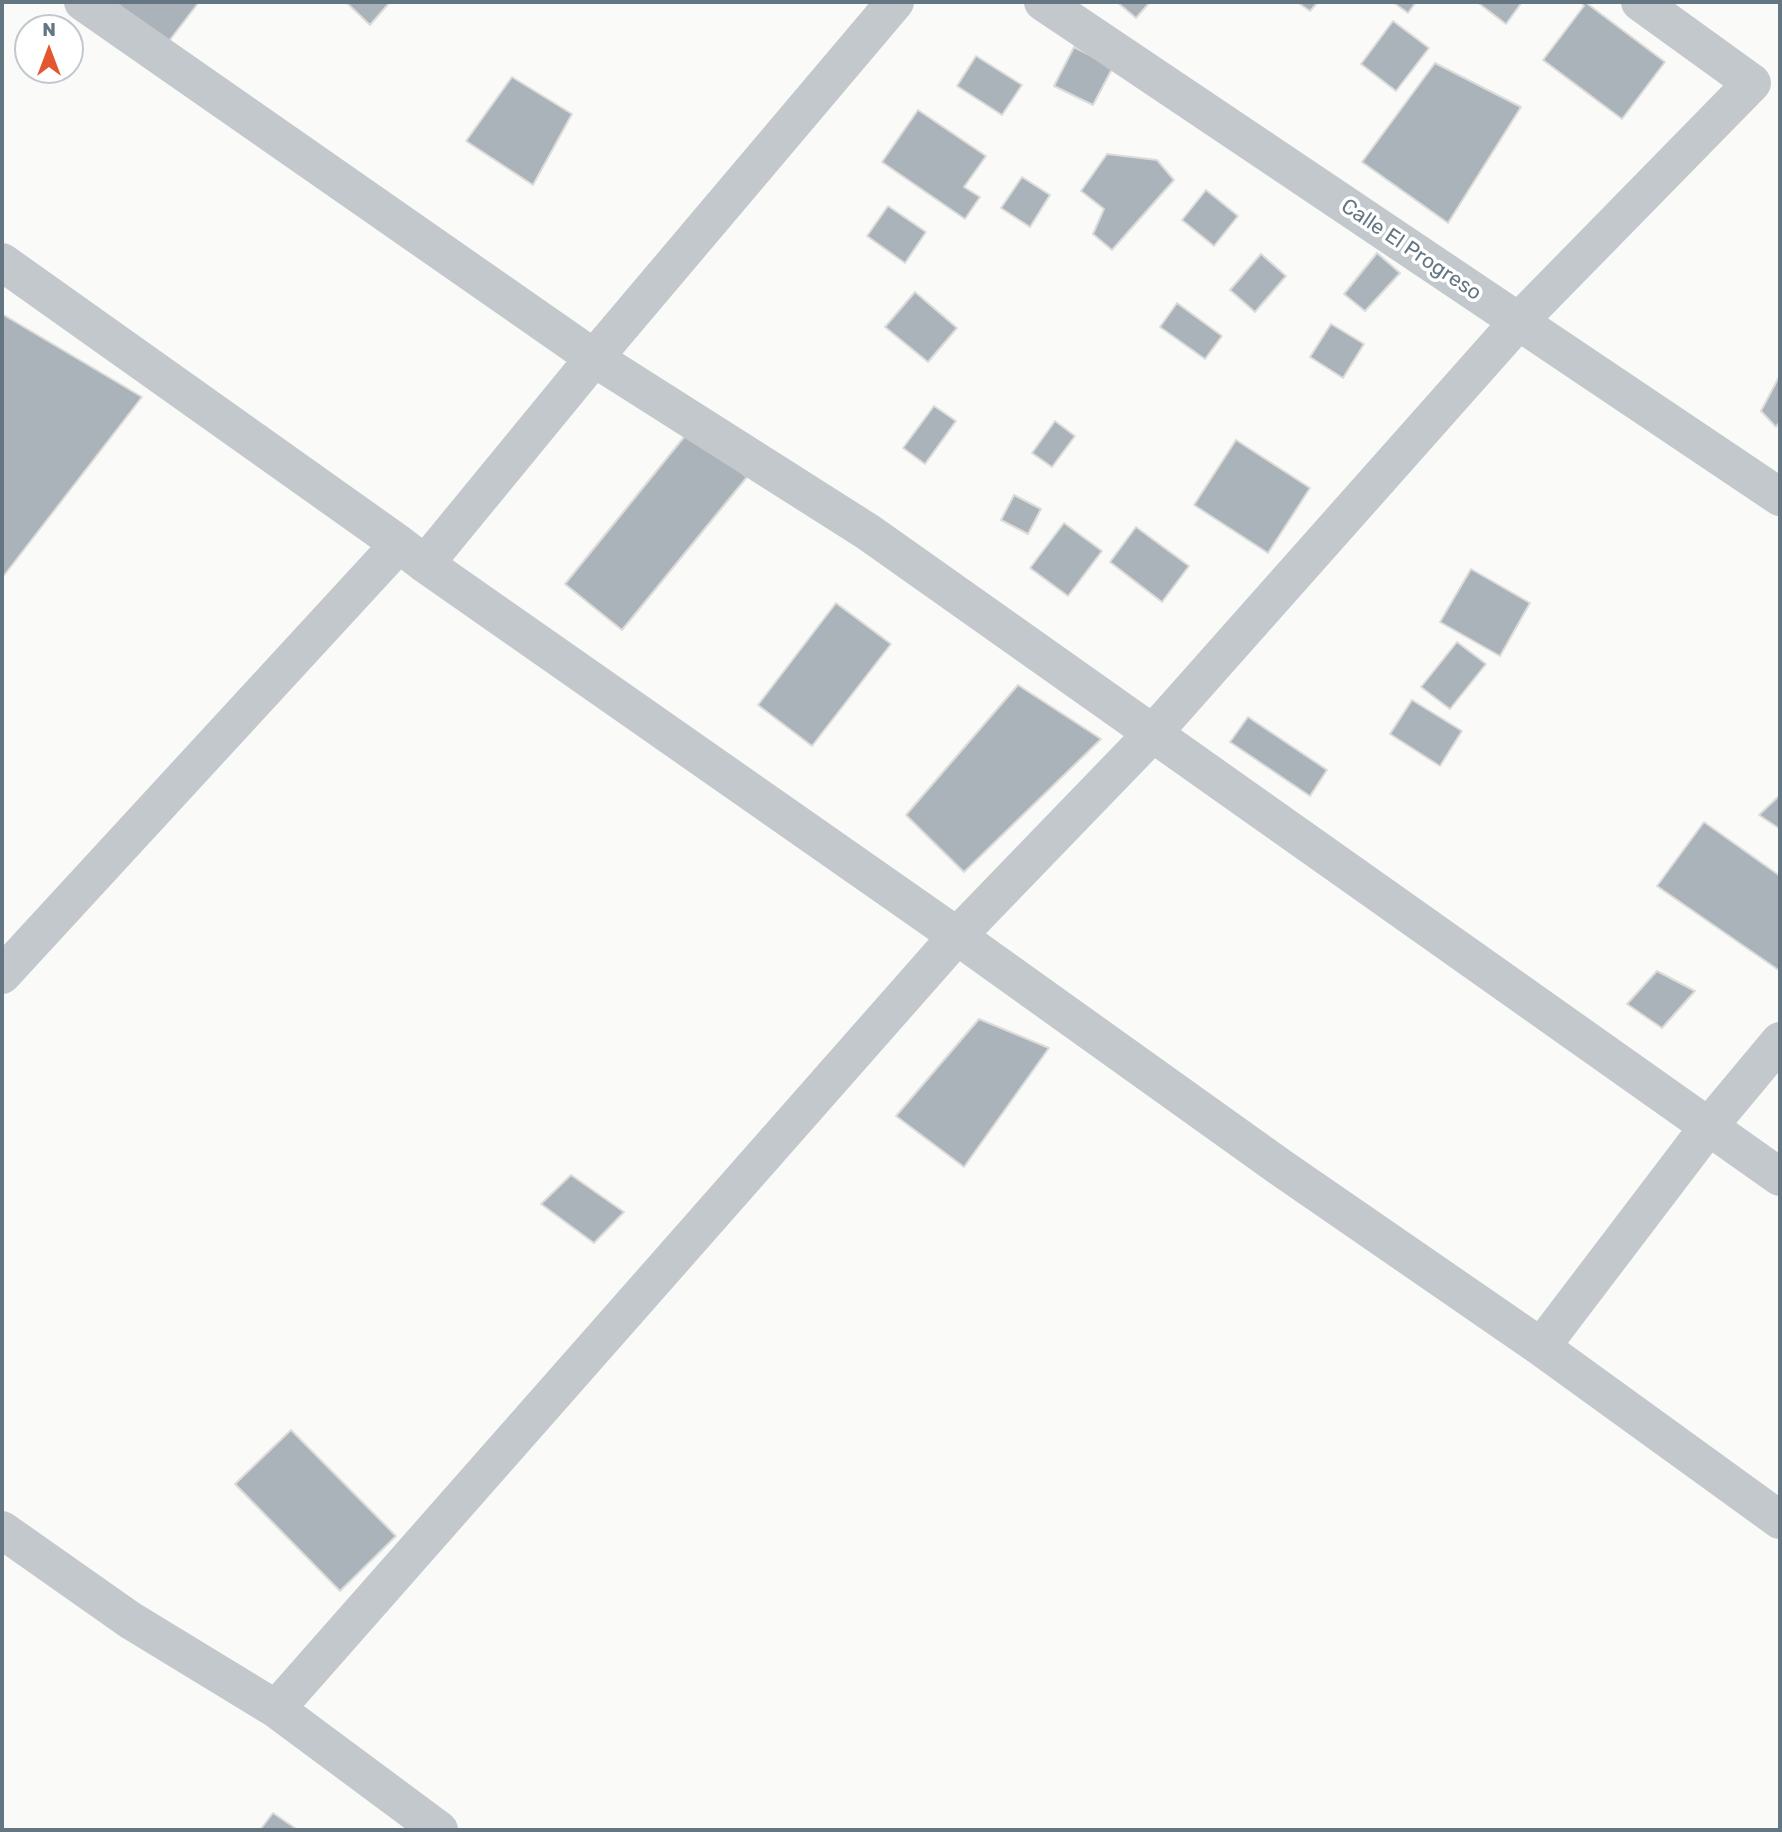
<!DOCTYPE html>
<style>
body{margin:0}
#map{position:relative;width:1782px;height:1832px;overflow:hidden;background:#fafaf8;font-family:Rubik,sans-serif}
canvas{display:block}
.frame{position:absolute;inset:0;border:4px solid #657683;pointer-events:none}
.north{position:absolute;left:14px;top:14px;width:70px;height:70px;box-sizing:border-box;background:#fff;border:2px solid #c1c8cd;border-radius:50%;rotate:0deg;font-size:19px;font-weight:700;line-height:28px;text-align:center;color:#657683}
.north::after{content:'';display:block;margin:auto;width:24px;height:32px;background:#e4572e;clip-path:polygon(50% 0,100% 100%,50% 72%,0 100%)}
</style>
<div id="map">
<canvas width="1782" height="1832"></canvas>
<div class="frame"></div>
<div class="north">N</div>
</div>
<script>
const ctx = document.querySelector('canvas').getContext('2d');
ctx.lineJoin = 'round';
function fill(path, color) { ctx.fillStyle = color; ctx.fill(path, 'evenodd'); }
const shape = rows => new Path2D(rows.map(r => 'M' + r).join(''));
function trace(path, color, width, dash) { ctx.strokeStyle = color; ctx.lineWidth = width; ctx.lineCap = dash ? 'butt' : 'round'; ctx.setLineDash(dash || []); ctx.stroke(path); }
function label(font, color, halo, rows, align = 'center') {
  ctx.font = font + ' Rubik,sans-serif'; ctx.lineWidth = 7; ctx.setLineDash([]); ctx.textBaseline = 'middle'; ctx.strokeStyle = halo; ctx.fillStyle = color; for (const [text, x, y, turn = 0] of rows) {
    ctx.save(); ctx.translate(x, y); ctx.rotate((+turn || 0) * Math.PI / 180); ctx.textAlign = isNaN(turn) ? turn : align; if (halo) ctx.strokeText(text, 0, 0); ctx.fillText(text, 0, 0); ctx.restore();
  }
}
const building = shape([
 [113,2,199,2,169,41,113,2],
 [346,2,390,2,370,25,346,2],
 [1117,2,1150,2,1136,18,1117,2],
 [1297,2,1318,2,1310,11,1297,2],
 [1393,2,1416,2,1408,13,1393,2],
 [1477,2,1522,2,1506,24,1477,2],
 [1581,2,1585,2,1665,62,1622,119,1543,60,1584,6,1581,2],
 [1393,21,1429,48,1396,91,1361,64,1393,21],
 [1074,47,1113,67,1093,105,1054,86,1074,47],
 [976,56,1022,85,1002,115,957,86,976,56],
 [1435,63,1521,107,1448,223,1362,162,1435,63],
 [512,77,572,114,533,185,466,141,512,77],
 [918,110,986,156,964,187,980,197,965,219,882,162,918,110],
 [1107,154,1157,160,1174,180,1112,250,1093,234,1104,209,1081,191,1107,154],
 [1022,177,1050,195,1030,227,1001,208,1022,177],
 [1206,190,1238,216,1214,246,1182,220,1206,190],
 [888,206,926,232,905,263,867,236,888,206],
 [1377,253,1400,273,1365,311,1344,294,1377,253],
 [1261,254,1286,276,1255,312,1230,290,1261,254],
 [915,292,957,328,928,362,885,327,915,292],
 [1177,303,1222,336,1205,359,1160,327,1177,303],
 [2,314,142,397,2,578,2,314],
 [1331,324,1364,344,1343,378,1310,357,1331,324],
 [1780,375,1780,421,1776,427,1761,411,1780,375],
 [934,406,956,421,925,464,903,448,934,406],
 [1055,421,1075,436,1052,467,1032,453,1055,421],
 [689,431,747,477,622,630,565,584,689,431],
 [1236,440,1310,488,1268,553,1194,505,1236,440],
 [1014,495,1041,509,1028,534,1001,520,1014,495],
 [1064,523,1102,551,1068,596,1030,568,1064,523],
 [1136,527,1189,566,1162,602,1110,562,1136,527],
 [1471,569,1530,603,1500,656,1440,622,1471,569],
 [836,603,891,644,812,746,758,705,836,603],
 [1457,642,1486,664,1450,709,1421,687,1457,642],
 [1018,685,1101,739,964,872,906,815,1018,685],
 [1412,700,1462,731,1440,766,1390,734,1412,700],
 [1248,717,1327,770,1310,796,1230,742,1248,717],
 [1780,795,1780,829,1759,815,1780,795],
 [1704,822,1780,876,1780,971,1657,886,1704,822],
 [1657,971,1695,991,1662,1028,1627,1004,1657,971],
 [979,1019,1049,1048,964,1167,896,1116,979,1019],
 [571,1175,624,1212,594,1243,541,1204,571,1175],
 [291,1430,396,1536,340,1591,235,1484,291,1430],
 [273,1813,298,1830,260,1830,273,1813]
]);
const minor = shape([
 [83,2,594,358,868,532,1780,1177],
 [1043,2,1780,497],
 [2,262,399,544,425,564,957,936,1280,1167,1541,1347,1780,1520],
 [425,564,594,358,895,2],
 [2,975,399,544],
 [1541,1347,1709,1126,1780,1041],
 [2,1530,130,1620,276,1709,439,1830],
 [276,1709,957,936,1154,732,1518,322,1752,83,1640,2]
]);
const streetNames = [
 ["Calle El Progreso",1411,250,34]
];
fill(building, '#aab3b9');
trace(building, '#dcdcda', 2);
trace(minor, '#c3c8cc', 38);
label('21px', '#657683', '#fff', streetNames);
</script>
